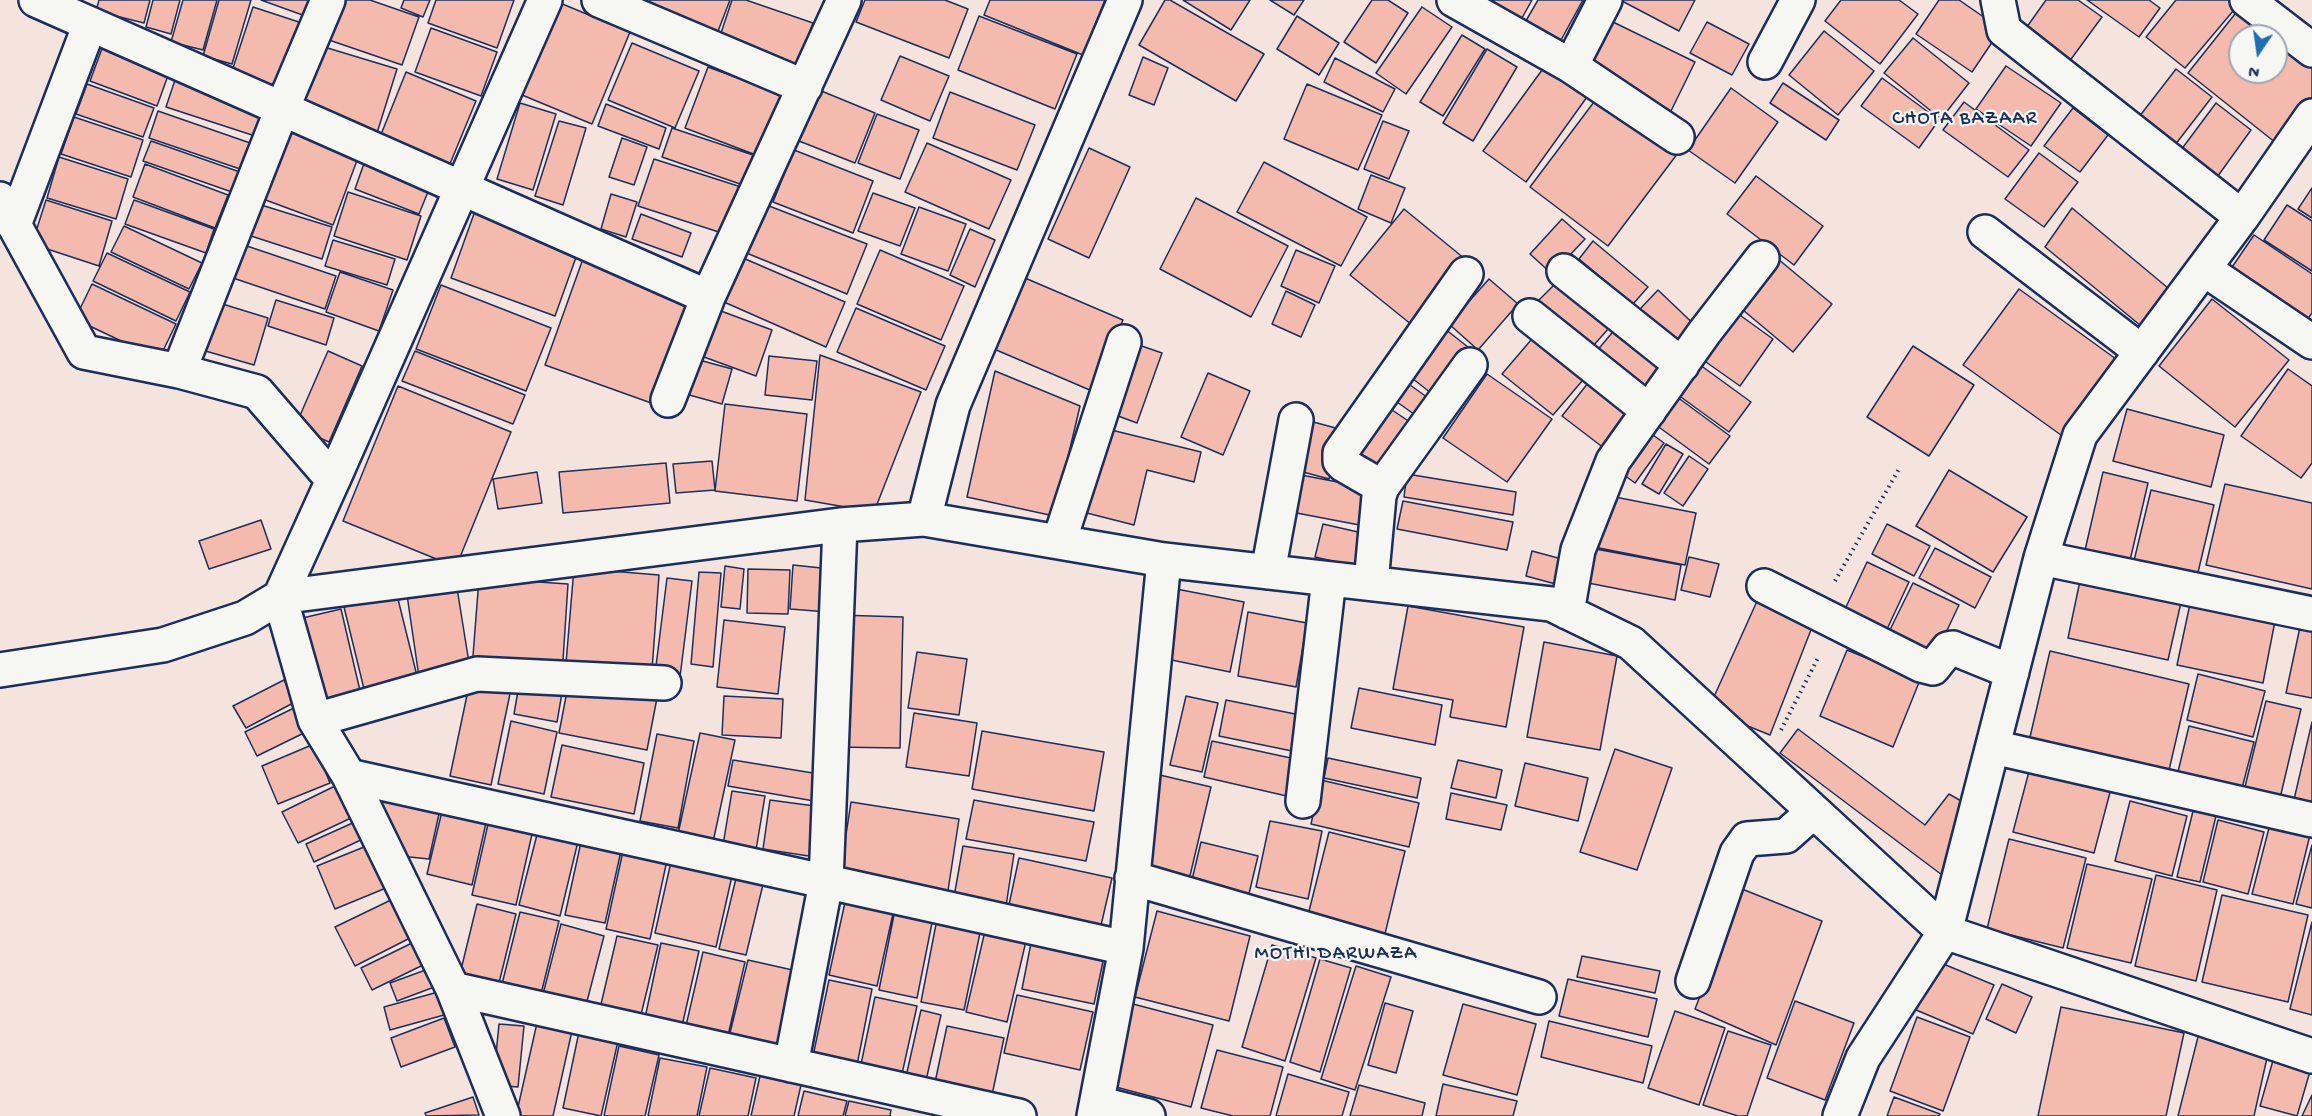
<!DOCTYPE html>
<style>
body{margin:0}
#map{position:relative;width:2312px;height:1116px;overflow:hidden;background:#f5e4dd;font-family:"Gochi Hand",sans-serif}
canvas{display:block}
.north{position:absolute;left:2228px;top:24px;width:60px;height:60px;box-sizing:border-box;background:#f6f6f2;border:2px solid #9ea6b7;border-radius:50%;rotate:193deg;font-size:16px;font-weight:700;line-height:24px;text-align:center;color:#1b2f5e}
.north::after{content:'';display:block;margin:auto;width:21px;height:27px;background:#1f6fb2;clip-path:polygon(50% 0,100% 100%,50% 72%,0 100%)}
</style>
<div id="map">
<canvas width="2312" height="1116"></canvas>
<div class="north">N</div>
</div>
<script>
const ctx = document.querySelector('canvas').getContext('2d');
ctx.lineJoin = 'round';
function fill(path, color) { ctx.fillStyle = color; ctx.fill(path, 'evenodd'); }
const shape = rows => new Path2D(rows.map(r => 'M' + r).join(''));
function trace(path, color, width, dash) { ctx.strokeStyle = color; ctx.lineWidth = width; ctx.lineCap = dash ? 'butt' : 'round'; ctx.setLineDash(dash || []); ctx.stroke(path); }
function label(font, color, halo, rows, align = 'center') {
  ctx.font = font + ' "Gochi Hand",sans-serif'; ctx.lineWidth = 4.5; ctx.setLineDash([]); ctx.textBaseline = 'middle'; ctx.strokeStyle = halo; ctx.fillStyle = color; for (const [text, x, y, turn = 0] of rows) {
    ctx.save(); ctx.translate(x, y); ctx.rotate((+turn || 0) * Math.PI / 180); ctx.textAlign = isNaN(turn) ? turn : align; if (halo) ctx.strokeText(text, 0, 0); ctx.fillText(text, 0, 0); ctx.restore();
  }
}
const building = shape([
 [99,0,150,0,144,23,96,11,99,0],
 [153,0,180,0,171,34,146,27,153,0],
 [183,0,217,0,203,50,171,42,183,0],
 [219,0,251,0,232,64,203,56,219,0],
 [261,0,314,0,308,17,261,0],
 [343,0,370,0,419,17,402,65,329,40,343,0],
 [404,0,430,0,423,17,401,8,404,0],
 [436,0,514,0,497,48,428,23,436,0],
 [650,0,730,0,715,39,646,12,650,0],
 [732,0,746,0,813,23,796,72,717,45,732,0],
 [865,0,945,0,968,9,949,58,856,22,865,0],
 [990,0,1105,0,1083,55,984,15,990,0],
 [1165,0,1170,0,1264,54,1236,101,1139,45,1165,0],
 [1183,0,1250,0,1231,30,1183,0],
 [1270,0,1304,0,1294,15,1270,0],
 [1372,0,1388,0,1408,13,1376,63,1344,42,1372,0],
 [1481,0,1532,0,1517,27,1481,0],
 [1538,0,1583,0,1555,51,1520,31,1538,0],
 [1623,0,1695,0,1679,31,1622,1,1623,0],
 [1841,0,1899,0,1918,14,1880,64,1825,21,1841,0],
 [1939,0,1959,0,2001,29,1972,72,1916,34,1939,0],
 [2046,0,2078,0,2102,17,2063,70,2019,38,2046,0],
 [2087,0,2149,0,2160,8,2139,37,2087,0],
 [2176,0,2234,0,2239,4,2185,68,2146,37,2176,0],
 [560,3,630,32,592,124,522,95,560,3],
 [253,7,305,24,282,88,232,71,253,7],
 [1422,7,1452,27,1406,94,1376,73,1422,7],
 [2239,9,2272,36,2240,36,2240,72,2276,72,2276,39,2312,68,2312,98,2276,143,2188,73,2239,9],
 [979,16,1077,54,1055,109,958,70,979,16],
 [1297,16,1339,43,1319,75,1277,49,1297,16],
 [1611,21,1695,62,1671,111,1587,69,1611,21],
 [1707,22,1749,44,1732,75,1690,53,1707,22],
 [431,28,497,52,481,96,415,72,431,28],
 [1824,31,1874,71,1838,115,1789,75,1824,31],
 [1462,35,1485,49,1443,116,1420,102,1462,35],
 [1913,38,1969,83,1941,119,1884,73,1913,38],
 [632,43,699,71,675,128,608,100,632,43],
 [103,46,170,70,157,106,90,81,103,46],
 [321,46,397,69,377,133,301,110,321,46],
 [1487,49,1517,67,1473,141,1443,123,1487,49],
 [900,56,949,76,930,121,881,100,900,56],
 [1143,57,1168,68,1154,105,1129,95,1143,57],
 [1335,58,1395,89,1383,112,1324,82,1335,58],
 [1545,66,1587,97,1526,182,1483,151,1545,66],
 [2006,66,2061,103,2031,146,1976,109,2006,66],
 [708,67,787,96,764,158,685,128,708,67],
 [2176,69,2212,97,2168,154,2132,126,2176,69],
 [406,72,476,101,447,171,378,142,406,72],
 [1882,78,1939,120,1919,148,1861,106,1882,78],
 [175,80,263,109,255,136,166,107,175,80],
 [1783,83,1839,120,1826,140,1770,103,1783,83],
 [87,84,154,108,143,137,76,114,87,84],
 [1307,84,1382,115,1358,170,1284,139,1307,84],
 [1731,88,1778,122,1735,183,1688,150,1731,88],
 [819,90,875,113,855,163,799,141,819,90],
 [950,92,1035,125,1017,170,933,138,950,92],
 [1600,94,1678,153,1608,246,1530,187,1600,94],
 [1964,102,2029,150,2008,177,1943,130,1964,102],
 [520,103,556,114,533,190,497,179,520,103],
 [2216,103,2251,130,2215,180,2178,154,2216,103],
 [606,104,666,128,659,149,598,126,606,104],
 [2073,108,2108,135,2080,172,2044,146,2073,108],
 [158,111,253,144,243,170,149,138,158,111],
 [877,114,919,130,900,179,858,163,877,114],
 [74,117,143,140,131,177,61,154,74,117],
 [292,121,362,147,333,225,263,199,292,121],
 [559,121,586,128,563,205,535,196,559,121],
 [1383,121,1409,131,1389,179,1364,169,1383,121],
 [672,128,753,155,743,185,662,157,672,128],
 [622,138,647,147,634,185,609,177,622,138],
 [151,141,240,172,232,192,143,161,151,141],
 [927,143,1011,180,989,229,905,192,927,143],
 [1089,148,1130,167,1089,258,1048,239,1089,148],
 [794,150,873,181,853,233,773,202,794,150],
 [368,152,434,177,419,214,355,189,368,152],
 [2039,153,2078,182,2044,227,2005,199,2039,153],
 [59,157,128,179,116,219,47,198,59,157],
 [654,159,741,187,725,234,638,206,654,159],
 [1264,162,1367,217,1341,266,1237,212,1264,162],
 [145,164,228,195,215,228,133,197,145,164],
 [1371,175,1405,188,1391,223,1358,209,1371,175],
 [1756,176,1823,226,1794,265,1727,214,1756,176],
 [2312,188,2312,218,2298,209,2312,188],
 [348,192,421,216,407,260,334,236,348,192],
 [873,193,915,208,900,246,858,231,873,193],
 [611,194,637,202,626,237,601,229,611,194],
 [1196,198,1288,246,1251,317,1160,269,1196,198],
 [46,200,112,221,99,266,32,244,46,200],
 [134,200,214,229,206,253,125,224,134,200],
 [258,204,332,227,322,259,248,235,258,204],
 [764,204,867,244,847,294,744,252,764,204],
 [2287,205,2312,221,2312,271,2264,240,2287,205],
 [919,207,966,224,948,271,901,254,919,207],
 [2072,208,2174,293,2146,330,2045,247,2072,208],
 [1404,209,1465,259,1412,325,1350,275,1404,209],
 [475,211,579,249,555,316,451,278,475,211],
 [641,214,691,233,682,257,632,239,641,214],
 [1562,219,1585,239,1552,274,1530,254,1562,219],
 [124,226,202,263,189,289,111,252,124,226],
 [970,229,995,240,975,287,950,275,970,229],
 [2254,235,2312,274,2312,313,2302,327,2226,276,2254,235],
 [333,240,395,259,387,285,325,266,333,240],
 [1593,241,1648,287,1633,304,1579,259,1593,241],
 [238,243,336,276,325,309,227,276,238,243],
 [880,250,964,286,941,340,857,304,880,250],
 [1296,250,1335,266,1319,303,1281,286,1296,250],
 [107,253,190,292,176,321,93,281,107,253],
 [584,256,694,296,654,404,545,365,584,256],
 [743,258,845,302,826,347,724,302,743,258],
 [1778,259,1832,304,1793,352,1737,305,1778,259],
 [340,272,393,290,379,331,326,312,340,272],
 [1562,277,1617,319,1585,355,1533,306,1562,277],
 [1025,278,1123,320,1092,391,994,349,1025,278],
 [1489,279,1518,304,1478,350,1449,324,1489,279],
 [92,284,176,324,159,359,75,319,92,284],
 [441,285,551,328,526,391,416,349,441,285],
 [2019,289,2116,359,2061,435,1963,365,2019,289],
 [1658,290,1700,330,1682,348,1640,309,1658,290],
 [1286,291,1315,305,1301,337,1272,324,1286,291],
 [2212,299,2289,360,2235,427,2159,366,2212,299],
 [276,300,334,318,326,345,268,326,276,300],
 [216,302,268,318,254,365,202,350,216,302],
 [856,308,945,346,926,390,837,352,856,308],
 [1730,308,1773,339,1740,386,1696,355,1730,308],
 [721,311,772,330,756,376,704,357,721,311],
 [1622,321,1674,363,1641,402,1590,359,1622,321],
 [1440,325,1473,351,1436,397,1403,371,1440,325],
 [1537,333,1588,374,1553,415,1502,374,1537,333],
 [1136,344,1162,353,1137,423,1110,413,1136,344],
 [1913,346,1974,385,1929,456,1867,417,1913,346],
 [328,351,362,366,329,442,295,427,328,351],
 [415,351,525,395,513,424,402,381,415,351],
 [820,355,921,392,874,512,805,500,820,355],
 [769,356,817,361,812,400,765,395,769,356],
 [692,358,732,369,722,404,682,393,692,358],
 [1696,362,1751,402,1729,432,1674,392,1696,362],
 [2288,369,2312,386,2312,463,2301,478,2241,436,2288,369],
 [995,371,1080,406,1054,516,967,497,995,371],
 [1208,373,1250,391,1223,455,1181,437,1208,373],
 [1487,374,1552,419,1507,482,1443,438,1487,374],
 [1396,375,1431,400,1418,417,1383,392,1396,375],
 [1592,378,1639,414,1609,452,1562,416,1592,378],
 [398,386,511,432,456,567,343,521,398,386],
 [1673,394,1730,436,1709,464,1652,422,1673,394],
 [1380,402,1416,426,1382,477,1346,452,1380,402],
 [725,404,807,414,797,501,715,491,725,404],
 [2127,409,2224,435,2211,487,2113,461,2127,409],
 [1306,420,1343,430,1329,479,1292,469,1306,420],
 [1099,427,1201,452,1194,482,1147,470,1134,525,1079,511,1099,427],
 [1649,432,1664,443,1635,483,1620,472,1649,432],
 [1666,444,1683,454,1659,494,1642,484,1666,444],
 [1689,456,1708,469,1683,506,1664,493,1689,456],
 [712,461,715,490,676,493,673,464,712,461],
 [666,463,670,503,563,513,559,472,666,463],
 [1949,470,2027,517,1993,572,1916,526,1949,470],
 [537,472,542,503,498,509,493,479,537,472],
 [2103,472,2148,483,2128,569,2083,559,2103,472],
 [1296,474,1379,490,1370,527,1286,511,1296,474],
 [1407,474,1516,492,1513,515,1404,497,1407,474],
 [2225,484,2312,503,2312,589,2206,565,2225,484],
 [2151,490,2214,505,2195,585,2132,569,2151,490],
 [1605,495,1696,513,1685,565,1594,547,1605,495],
 [1403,501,1513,522,1507,550,1397,529,1403,501],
 [261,520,271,549,209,569,199,541,261,520],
 [1323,524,1371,535,1363,568,1315,557,1323,524],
 [1887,524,1930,546,1914,576,1872,554,1887,524],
 [1585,547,1681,565,1675,600,1578,581,1585,547],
 [1935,548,1991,577,1975,608,1919,578,1935,548],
 [1532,551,1569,561,1563,586,1526,576,1532,551],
 [1689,557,1719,564,1710,597,1681,590,1689,557],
 [1867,562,1909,582,1881,642,1839,622,1867,562],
 [793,565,831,569,828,612,790,609,793,565],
 [725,566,744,569,740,609,721,607,725,566],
 [574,568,659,575,652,670,566,663,574,568],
 [748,569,790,570,788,614,747,613,748,569],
 [699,572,721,573,713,667,691,664,699,572],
 [2081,576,2182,598,2168,660,2068,638,2081,576],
 [479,578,568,584,562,675,472,669,479,578],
 [667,578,692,581,680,677,655,674,667,578],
 [1913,583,1959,605,1932,662,1885,640,1913,583],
 [457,588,470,669,419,677,407,595,457,588],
 [1171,588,1244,602,1230,672,1157,657,1171,588],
 [397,595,418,680,365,693,344,607,397,595],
 [1758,599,1816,617,1770,735,1708,710,1758,599],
 [2190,604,2275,621,2263,683,2177,665,2190,604],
 [1408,606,1524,627,1506,727,1450,717,1453,700,1393,689,1408,606],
 [341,609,361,695,314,706,294,620,341,609],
 [1248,612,1307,623,1296,687,1238,676,1248,612],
 [839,615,903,617,900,748,835,747,839,615],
 [724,620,785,627,778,694,717,687,724,620],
 [2300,627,2312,629,2312,698,2286,693,2300,627],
 [1544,642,1617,656,1600,750,1527,737,1544,642],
 [1847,650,1920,680,1893,747,1820,716,1847,650],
 [2050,651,2189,684,2166,783,2027,750,2050,651],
 [917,652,967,659,959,715,908,708,917,652],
 [2198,674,2265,691,2253,737,2187,720,2198,674],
 [520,679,563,687,557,722,514,714,520,679],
 [284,680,295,702,246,728,233,706,284,680],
 [470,681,511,689,491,785,450,776,470,681],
 [569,681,657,698,647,750,559,733,569,681],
 [1359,688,1442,705,1435,745,1351,728,1359,688],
 [724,696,783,699,781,738,722,735,724,696],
 [1186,696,1218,703,1202,772,1170,765,1186,696],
 [1226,700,1300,715,1292,751,1219,736,1226,700],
 [2266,701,2301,709,2277,811,2241,803,2266,701],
 [296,707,308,731,257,756,245,732,296,707],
 [914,713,977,723,969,776,906,767,914,713],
 [511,721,557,732,544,794,498,784,511,721],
 [2312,722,2312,808,2293,804,2312,722],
 [2189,726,2254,742,2241,792,2177,776,2189,726],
 [1798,729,1925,825,1949,794,1975,809,1946,878,1780,753,1798,729],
 [982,731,1104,752,1094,811,972,789,982,731],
 [700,733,735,740,713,842,678,834,700,733],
 [657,734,694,741,678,828,640,821,657,734],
 [1212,741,1300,760,1291,797,1204,777,1212,741],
 [314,744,330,783,278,804,262,766,314,744],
 [562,745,644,763,634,814,551,797,562,745],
 [1615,749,1672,768,1637,870,1580,852,1615,749],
 [1328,758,1421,778,1417,798,1324,778,1328,758],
 [733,760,819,774,814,801,728,786,733,760],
 [1458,760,1502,770,1496,798,1451,788,1458,760],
 [2032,760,2113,781,2094,853,2013,832,2032,760],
 [1525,763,1588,778,1578,821,1515,806,1525,763],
 [1147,772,1211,787,1189,880,1144,864,1147,772],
 [1321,780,1419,803,1409,847,1311,824,1321,780],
 [335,786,351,818,298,843,282,812,335,786],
 [372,787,441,805,429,859,400,856,372,787],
 [732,791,765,796,756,850,723,845,732,791],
 [1451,793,1507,805,1501,830,1446,819,1451,793],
 [770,800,822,807,815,857,763,849,770,800],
 [974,800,1094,822,1086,861,966,839,974,800],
 [2130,801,2187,816,2172,876,2115,861,2130,801],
 [851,802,959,819,947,897,839,881,851,802],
 [444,803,488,814,472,885,427,874,444,803],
 [491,811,535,821,516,905,472,895,491,811],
 [2193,811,2216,816,2200,882,2177,877,2193,811],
 [541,819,581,829,560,916,519,905,541,819],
 [2218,820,2264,832,2248,894,2203,882,2218,820],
 [357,821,365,838,314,862,306,844,357,821],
 [1270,821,1322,831,1308,899,1256,887,1270,821],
 [2270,824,2310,835,2293,904,2252,894,2270,824],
 [1329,832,1405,851,1383,942,1306,923,1329,832],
 [583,833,623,842,605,923,565,915,583,833],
 [2009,839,2086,858,2063,948,1987,929,2009,839],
 [625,842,669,851,650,939,606,929,625,842],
 [1201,842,1258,856,1247,902,1190,888,1201,842],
 [369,845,386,888,335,909,317,866,369,845],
 [2312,845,2312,908,2296,904,2312,845],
 [963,846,1014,854,1006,906,954,897,963,846],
 [673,853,734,867,716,947,655,933,673,853],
 [1019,858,1112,878,1099,934,1007,914,1019,858],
 [2087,864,2152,879,2131,963,2067,948,2087,864],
 [739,866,766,872,746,955,719,949,739,866],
 [2156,875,2217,890,2196,981,2135,966,2156,875],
 [1742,889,1822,921,1776,1045,1695,1009,1742,889],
 [2222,895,2308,915,2288,1002,2202,982,2222,895],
 [846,898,894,909,877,986,829,975,846,898],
 [391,900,410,938,355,966,335,927,391,900],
 [477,904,516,914,498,987,459,978,477,904],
 [895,910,933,918,917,998,879,990,895,910],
 [1157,911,1250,936,1229,1021,1135,997,1157,911],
 [520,912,559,921,540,998,501,988,520,912],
 [937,919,981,928,964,1010,921,1002,937,919],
 [2312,922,2312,1015,2290,1009,2312,922],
 [561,924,604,936,585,1009,542,998,561,924],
 [985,931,1026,941,1007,1022,966,1012,985,931],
 [617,936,658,945,638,1027,598,1017,617,936],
 [1032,938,1105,952,1094,1004,1022,989,1032,938],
 [412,943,423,965,372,990,361,968,412,943],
 [661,943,699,951,682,1026,645,1018,661,943],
 [1272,945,1316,958,1285,1061,1242,1047,1272,945],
 [703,952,745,962,727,1040,685,1030,703,952],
 [1582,956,1660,971,1655,993,1577,977,1582,956],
 [1929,958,1994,985,1973,1034,1909,1007,1929,958],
 [1320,959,1351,968,1320,1072,1290,1062,1320,959],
 [748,960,797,971,778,1049,729,1037,748,960],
 [1356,966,1391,977,1355,1090,1321,1079,1356,966],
 [431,968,437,986,397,1001,390,983,431,968],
 [1568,979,1657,999,1648,1037,1559,1016,1568,979],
 [829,980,872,989,857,1065,813,1056,829,980],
 [2002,984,2032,997,2016,1033,1986,1019,2002,984],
 [438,992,444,1015,390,1030,384,1007,438,992],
 [1017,995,1093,1012,1080,1070,1004,1053,1017,995],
 [875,997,917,1006,900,1083,859,1074,875,997],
 [1795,1001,1854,1023,1825,1100,1767,1078,1795,1001],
 [1385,1003,1413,1011,1396,1073,1368,1065,1385,1003],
 [1133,1004,1213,1025,1191,1107,1112,1086,1133,1004],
 [1463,1004,1536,1024,1517,1095,1443,1075,1463,1004],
 [2061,1007,2184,1033,2166,1116,2038,1116,2061,1007],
 [921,1010,941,1015,925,1085,905,1081,921,1010],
 [1675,1011,1725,1028,1699,1105,1648,1088,1675,1011],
 [1917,1017,1970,1037,1943,1111,1890,1091,1917,1017],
 [444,1018,455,1047,401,1067,391,1038,444,1018],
 [1549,1021,1652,1046,1643,1083,1541,1057,1549,1021],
 [537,1023,572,1031,553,1116,516,1116,537,1023],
 [499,1024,524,1026,518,1087,493,1085,499,1024],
 [947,1026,1004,1038,991,1100,934,1087,947,1026],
 [1728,1031,1771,1045,1747,1116,1738,1116,1703,1105,1728,1031],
 [579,1032,618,1041,601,1116,563,1108,579,1032],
 [2199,1033,2269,1049,2254,1116,2178,1116,2199,1033],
 [619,1046,659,1055,645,1116,604,1116,619,1046],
 [1217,1050,1283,1067,1270,1116,1233,1116,1201,1108,1217,1050],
 [2274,1057,2311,1068,2297,1116,2260,1106,2274,1057],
 [660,1058,707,1067,697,1116,648,1116,660,1058],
 [710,1068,756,1078,748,1116,699,1116,710,1068],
 [1288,1074,1349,1092,1342,1116,1276,1116,1288,1074],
 [760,1076,801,1085,794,1116,751,1116,760,1076],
 [1443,1084,1517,1101,1513,1116,1436,1116,1443,1084],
 [1359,1085,1425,1103,1422,1116,1350,1116,1359,1085],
 [804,1091,847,1101,843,1116,798,1116,804,1091],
 [2312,1095,2312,1116,2302,1116,2312,1095],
 [473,1097,479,1115,426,1116,425,1113,473,1097],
 [1894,1097,1940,1114,1939,1116,1887,1116,1894,1097],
 [849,1101,891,1110,890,1116,845,1116,849,1101]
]);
const path = shape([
 [1835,581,1899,469],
 [1781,730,1819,656]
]);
const minor = shape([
 [36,0,708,297],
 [599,0,805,87],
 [1454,0,1571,66,1677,137],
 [1998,0,2004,30,2242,217],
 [2247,0,2312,50],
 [1765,62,1798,0],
 [1571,66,1605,0],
 [0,199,84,352,179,371,257,392,333,480,280,597,315,720,349,776,453,989,503,1116],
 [14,225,90,24],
 [1985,232,2142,352],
 [2204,269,2312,342],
 [1564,271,1682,365],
 [1530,316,1649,411],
 [179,371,282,109,328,0],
 [668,400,708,297,844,0],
 [333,480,545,0],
 [1382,487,1344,465,1340,461,1340,453,1466,274],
 [924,519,953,405,1125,0],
 [1059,542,1124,342],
 [2041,558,2312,614],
 [1268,572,1296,420],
 [1371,583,1379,496,1382,487,1470,365],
 [1764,586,1921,665,1933,668,1948,649,1953,648,2012,672],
 [1567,612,1578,550,1613,461,1704,333,1762,258],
 [0,670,163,645,245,618,280,597,840,525,924,519,1164,560,1551,604,1631,643,1945,932,2312,1056],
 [315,720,477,674,664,683],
 [1993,747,2312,820],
 [349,776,1126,948],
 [1303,801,1329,579],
 [1132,878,1539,997],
 [1693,981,1737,853,1747,839,1786,836,1813,812],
 [453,989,1019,1116],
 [791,1065,826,882,840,525],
 [1097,1103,1148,1116],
 [1094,1116,1126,948,1164,560],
 [1840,1116,1863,1058,1945,932,2041,558,2080,435,2242,217,2312,116]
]);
const neighbourhoodNames = [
 ["CHOTA BAZAAR",1965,120],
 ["MOTHI DARWAZA",1336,955]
];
fill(building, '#f4baad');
trace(building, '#1b2f5e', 1.5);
trace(minor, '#1b2f5e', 38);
trace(path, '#1b2f5e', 4, [1.5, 4.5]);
trace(minor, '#f6f6f2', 33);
ctx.letterSpacing = '1.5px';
label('20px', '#1b2f5e', '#f6f6f2', neighbourhoodNames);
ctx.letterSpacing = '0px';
</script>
